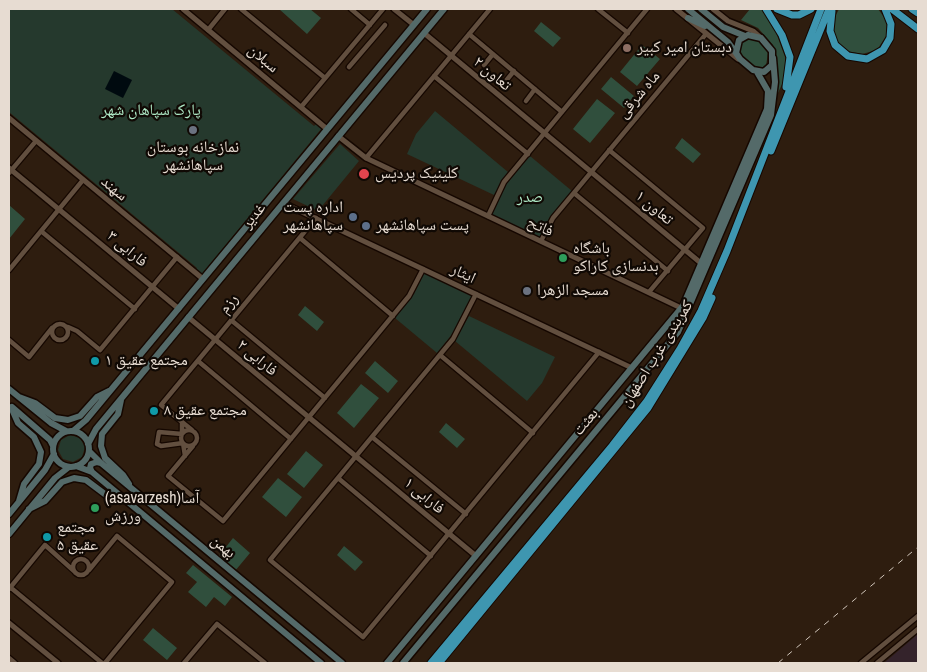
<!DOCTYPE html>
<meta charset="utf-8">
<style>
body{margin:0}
#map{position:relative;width:927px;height:672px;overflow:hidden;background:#2e1d0f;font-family:"Archivo Narrow",sans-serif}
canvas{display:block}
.frame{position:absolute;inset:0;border:10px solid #e7dcd2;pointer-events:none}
</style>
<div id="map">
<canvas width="927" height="672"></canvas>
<div class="frame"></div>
</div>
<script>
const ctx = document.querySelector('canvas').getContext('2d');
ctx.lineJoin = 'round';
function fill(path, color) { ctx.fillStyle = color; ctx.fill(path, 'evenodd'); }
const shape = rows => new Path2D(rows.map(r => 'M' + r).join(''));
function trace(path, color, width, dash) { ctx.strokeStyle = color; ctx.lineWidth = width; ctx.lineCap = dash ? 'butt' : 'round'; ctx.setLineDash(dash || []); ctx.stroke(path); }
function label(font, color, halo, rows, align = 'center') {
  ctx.font = font + ' "Archivo Narrow","Noto Naskh Arabic",sans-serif'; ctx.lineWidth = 4.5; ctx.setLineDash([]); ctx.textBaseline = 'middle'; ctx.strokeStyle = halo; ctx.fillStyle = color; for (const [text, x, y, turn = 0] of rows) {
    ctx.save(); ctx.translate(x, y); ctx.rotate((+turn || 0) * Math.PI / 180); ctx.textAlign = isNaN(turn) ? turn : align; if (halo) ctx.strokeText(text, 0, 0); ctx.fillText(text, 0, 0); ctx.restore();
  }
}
const industrial = shape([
 [918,634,918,663,884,663]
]);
const green = shape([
 [9,9,172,9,314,126,317,123,322,128,200,276,194,271,197,268,9,112],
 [435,111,508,172,494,195,407,154,416,134],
 [340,144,359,161,318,211,293,199],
 [530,156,572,191,550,217,539,238,491,215,506,184],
 [424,273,472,296,457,328,437,353,395,318,414,294],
 [469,316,555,357,542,383,527,401,455,341],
 [70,435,80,438,85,447,82,457,73,462,63,459,58,450,61,440]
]);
const forest = shape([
 [279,9,310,9,321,18,307,34],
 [750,9,762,9,775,30,785,57,786,75,778,93,778,69,773,45,758,28,741,20],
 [839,9,878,9,887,21,886,36,877,50,862,54,847,51,835,39,833,21],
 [541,22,561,38,553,47,534,31],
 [750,36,764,44,768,53,766,66,760,68,751,66,742,57,740,46,743,39],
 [642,45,660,59,637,86,620,72],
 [611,77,634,96,624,108,601,89],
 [597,99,615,113,590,143,573,129],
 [682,138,701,154,693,163,675,148],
 [9,205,25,219,9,239],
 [305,306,324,322,317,331,298,315],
 [375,361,398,381,388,393,365,373],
 [361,384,379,398,354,428,337,413],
 [446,423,465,439,457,448,439,432],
 [306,451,323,465,304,488,287,474],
 [278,478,302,497,286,517,262,497],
 [233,538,250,553,235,571,218,557],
 [344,546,363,562,355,571,337,555],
 [193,565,232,597,225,606,214,597,206,607,188,592,197,582,186,573],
 [153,628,177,648,167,660,143,640]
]);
const water = shape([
 [114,71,132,80,123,98,105,89]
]);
const minor = shape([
 [241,9,325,78],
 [351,9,370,25],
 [598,9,628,33],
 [208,30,225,9],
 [469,34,562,112],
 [484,65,493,54],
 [349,67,385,25],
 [434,76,528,154],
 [505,82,514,71],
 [526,101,535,89],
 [301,107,383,9],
 [609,150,703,228,649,292],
 [366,158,490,9],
 [9,173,36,141],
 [574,193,668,271],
 [488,216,504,182,647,9],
 [41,231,135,309],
 [300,238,393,316],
 [541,241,553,218,706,34],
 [9,270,83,180],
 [476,294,453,339,270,560,363,637,599,352],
 [231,320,325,398],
 '52 332a8 8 0 1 1 16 0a8 8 0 1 1-16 0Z',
 [68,327,77,331,100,350,177,257],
 [9,340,29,357,52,328],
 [440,355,533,433],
 [198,361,291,439],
 [182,422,182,434,159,432,157,444,161,446,183,443,185,456],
 '181 438a8 8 0 1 1 16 0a8 8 0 1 1-16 0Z',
 [192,430,161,405,316,218],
 [372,437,466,514],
 [193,446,168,476,223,521,409,296,423,269],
 [338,478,431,556],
 '73 567a8 8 0 1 1 16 0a8 8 0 1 1-16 0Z',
 [89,570,117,536,172,582,105,663],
 [10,587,102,663],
 [9,589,45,545,74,571],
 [9,658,15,663],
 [184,663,217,624,265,663],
 [861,663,918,616],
 [877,663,918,629]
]);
const tertiary = shape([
 [183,9,327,129],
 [394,9,414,25],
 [676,9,738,59],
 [713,9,728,21,753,31,761,38],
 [424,33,702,264],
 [9,118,203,279],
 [338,136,366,158,681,308],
 [9,168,179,309],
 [283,203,632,368],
 [188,317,476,556],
 [9,623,58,663]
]);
const secondary = shape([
 [688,9,728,42,736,53],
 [701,9,723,27,745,36],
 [688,18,705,26],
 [748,35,761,38,772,51,772,65,764,72,753,70,740,59,736,53,739,40,748,35],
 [9,389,51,423,66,431],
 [19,397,35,403,55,418,68,420,80,416,97,397,109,391],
 [121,400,118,414,102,434,101,446,105,458,123,475,129,484],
 [11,407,18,423,34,437,41,452,39,464,24,484,19,501],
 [12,407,50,440,53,446],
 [73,431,86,420,427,9],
 '53 449a18 18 0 1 1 36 0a18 18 0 1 1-36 0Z',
 [88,444,96,429,444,9],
 [89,451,101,463,342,663],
 [76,466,92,472,321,663],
 [92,472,90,468,91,464,97,462,101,463],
 [29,509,45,501,62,482,74,478,86,480,106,495,121,499],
 [9,514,45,470,54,454],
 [9,534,55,478,69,467],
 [387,663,683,306,767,109,768,91,757,72],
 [403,663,678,332,771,115,775,82,773,58]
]);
const trunk = shape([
 [766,9,782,35,790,57,786,87],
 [777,9,792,15,799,15,811,9],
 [892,9,918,29],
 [912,9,918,13],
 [832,11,830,31,835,45,848,56,867,59,883,50,890,38,891,24,885,9],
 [771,151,829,9],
 [431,663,612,446,647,401,680,349,701,311,727,251,821,9],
 [439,663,648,408,703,318,712,298]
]);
const rail = shape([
 [778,663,918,547]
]);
const markers = [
 [627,48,5,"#8d6e63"],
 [193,130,5,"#6b7280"],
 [364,174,6,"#e0444e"],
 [353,217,5,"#5c6f8a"],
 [366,226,5,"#5c6f8a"],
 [563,258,5,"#2e9e5b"],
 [527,291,5,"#6b7280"],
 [95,361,5,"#0f9aa8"],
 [154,411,5,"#0f9aa8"],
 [95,508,5,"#2e9e5b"],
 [47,537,5,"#0f9aa8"]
];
const poiNames = [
 ["دبستان امیر کبیر",637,48],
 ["نمازخانه بوستان",193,148,"center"],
 ["سپاهانشهر",193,166,"center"],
 ["کلینیک پردیس",375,174],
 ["اداره پست",343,208,"right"],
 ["سپاهانشهر",343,226,"right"],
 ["پست سپاهانشهر",376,226],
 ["باشگاه",573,249],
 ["بدنسازی کاراکو",573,267],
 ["مسجد الزهرا",537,291],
 ["مجتمع عقیق ۱",105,361],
 ["مجتمع عقیق ۸",164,411],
 ["(asavarzesh)آسا",105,499],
 ["ورزش",105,517],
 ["مجتمع",57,528],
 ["عقیق ۵",57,546]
];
const streetNames = [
 ["سبلان",263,59,40],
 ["تعاون ۲",492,74,40],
 ["ماه شرقی",639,95,-50],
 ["سهند",114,189,40],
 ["تعاون ۱",654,208,40],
 ["غدیر",254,216,-50],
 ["فاتح",540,227,25],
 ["فارابی ۳",127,249,40],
 ["ایثار",463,274,25],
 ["رزم",229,304,-50],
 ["کمربندی غرب اصفهان",657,354,-58],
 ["فارابی ۲",257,358,40],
 ["بعثت",586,422,-50],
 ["فارابی ۱",424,496,40],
 ["بهمن",223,547,40]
];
const parkNames = [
 ["پارک سپاهان شهر",151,111],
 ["صدر",530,198]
];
fill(industrial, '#34232b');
fill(green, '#25392d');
fill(forest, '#304f3d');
fill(water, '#000a0f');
trace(minor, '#150700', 7);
trace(tertiary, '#150700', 8);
trace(secondary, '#150700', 9);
trace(trunk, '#150700', 9);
trace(minor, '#624f3f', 4.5);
trace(tertiary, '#624f3f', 5);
trace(secondary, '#546a69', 6);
trace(trunk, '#3e96b0', 7);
trace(rail, '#d2c7bc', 1, [6, 6]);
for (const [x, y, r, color] of markers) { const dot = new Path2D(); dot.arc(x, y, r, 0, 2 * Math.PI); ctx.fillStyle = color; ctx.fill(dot); trace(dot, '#100904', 2); }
label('16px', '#e7dcd2', '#100904', poiNames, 'left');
label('16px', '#e7dcd2', '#100904', streetNames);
label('16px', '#ade8c5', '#100904', parkNames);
</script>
